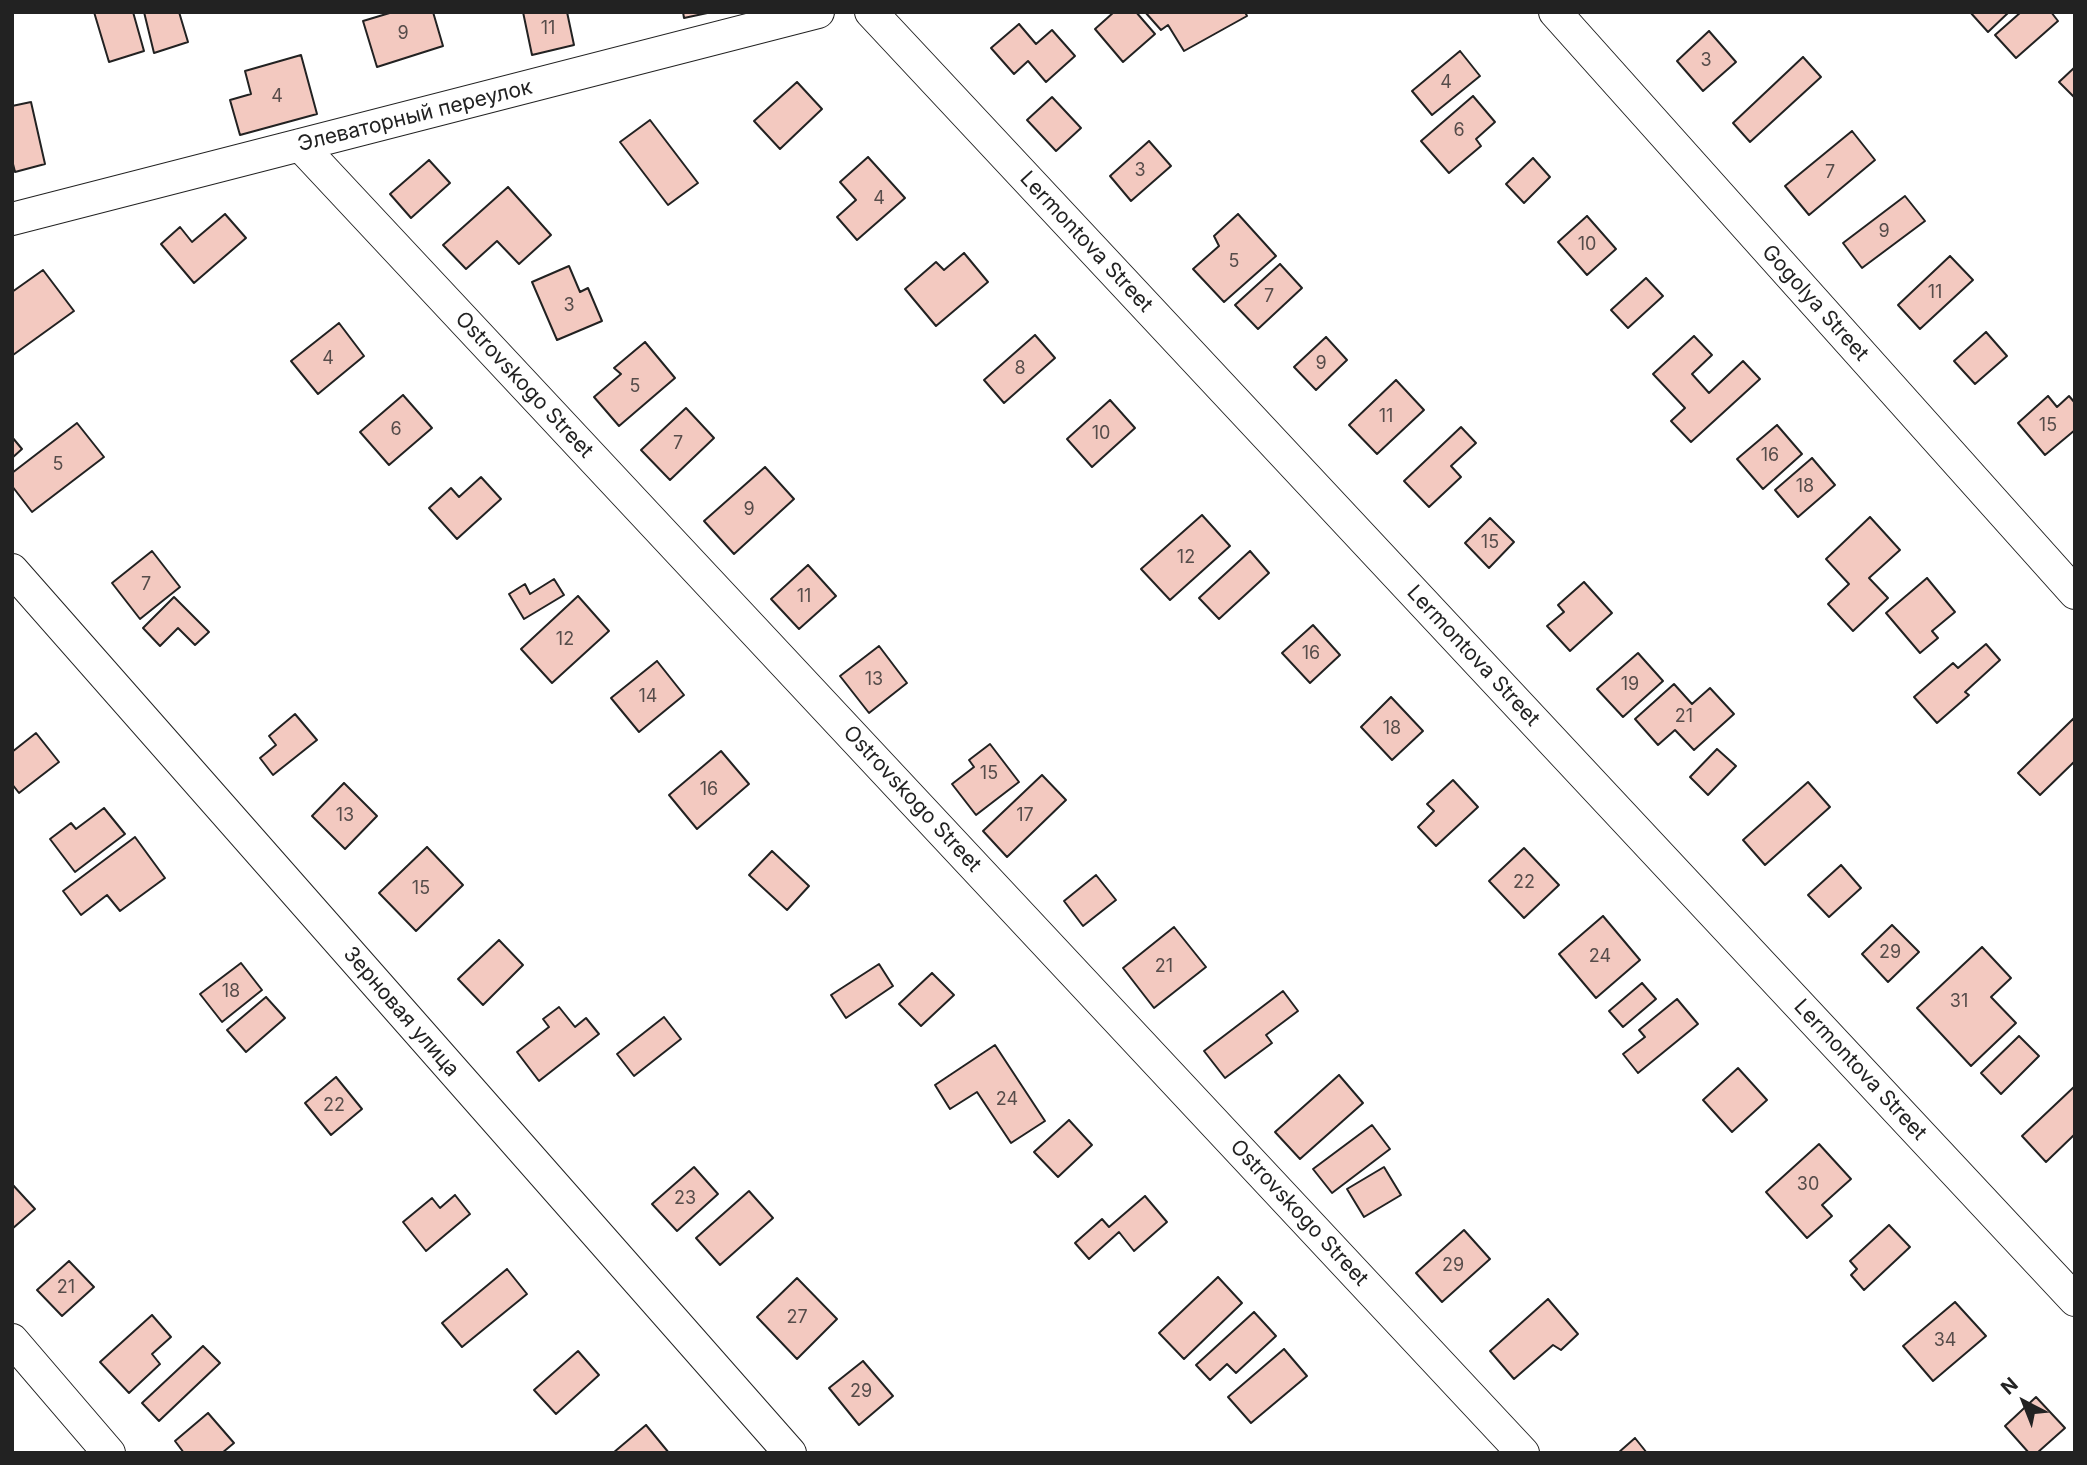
<!DOCTYPE html>
<meta charset="utf-8">
<style>
body{margin:0}
#map{position:relative;width:2087px;height:1465px;overflow:hidden;background:#fff;font-family:Inter,sans-serif}
canvas{display:block}
.frame{position:absolute;inset:0;border:14px solid #222;pointer-events:none}
.north{position:absolute;left:1989px;top:1367px;width:70px;height:70px;-webkit-text-stroke:5px #fff;paint-order:stroke;rotate:318deg;font-size:19px;font-weight:700;line-height:28px;text-align:center;color:#222}
.north::after{content:'';display:block;margin:auto;width:24px;height:32px;background:#222;clip-path:polygon(50% 0,100% 100%,50% 72%,0 100%)}
</style>
<div id="map">
<canvas width="2087" height="1465"></canvas>
<div class="frame"></div>
<div class="north">N</div>
</div>
<script>
const ctx = document.querySelector('canvas').getContext('2d');
ctx.lineJoin = 'round';
function fill(path, color) { ctx.fillStyle = color; ctx.fill(path, 'evenodd'); }
const shape = rows => new Path2D(rows.map(r => 'M' + r).join(''));
function trace(path, color, width, dash) { ctx.strokeStyle = color; ctx.lineWidth = width; ctx.lineCap = dash ? 'butt' : 'round'; ctx.setLineDash(dash || []); ctx.stroke(path); }
function label(font, color, halo, rows, align = 'center') {
  ctx.font = font + ' Inter,sans-serif'; ctx.lineWidth = 5; ctx.setLineDash([]); ctx.textBaseline = 'middle'; ctx.strokeStyle = halo; ctx.fillStyle = color; for (const [text, x, y, turn = 0] of rows) {
    ctx.save(); ctx.translate(x, y); ctx.rotate((+turn || 0) * Math.PI / 180); ctx.textAlign = isNaN(turn) ? turn : align; if (halo) ctx.strokeText(text, 0, 0); ctx.fillText(text, 0, 0); ctx.restore();
  }
}
const building = shape([
 [94,12,133,12,144,51,109,62,94,12],
 [144,12,179,12,188,42,154,53,144,12],
 [393,12,433,12,443,46,377,67,363,21,393,12],
 [523,12,567,12,574,45,532,55,523,12],
 [683,12,712,12,684,18,683,12],
 [1114,12,1136,12,1155,34,1123,62,1095,29,1114,12],
 [1145,12,1245,12,1247,16,1184,51,1168,25,1161,30,1145,12],
 [1970,12,2009,12,1988,32,1970,12],
 [2021,12,2051,12,2058,21,2016,58,1995,35,2021,12],
 [1019,24,1036,44,1052,30,1075,56,1046,82,1028,61,1014,74,991,48,1019,24],
 [1709,31,1736,62,1703,91,1677,61,1709,31],
 [1460,51,1480,76,1432,115,1412,91,1460,51],
 [301,55,317,114,240,135,230,100,251,94,245,71,301,55],
 [1803,57,1821,77,1750,142,1733,123,1803,57],
 [2075,67,2075,98,2059,82,2075,67],
 [797,82,822,109,780,149,754,121,797,82],
 [1473,96,1495,122,1476,139,1481,146,1449,173,1421,141,1473,96],
 [1052,97,1081,128,1056,151,1027,120,1052,97],
 [31,102,45,164,15,172,12,160,12,106,31,102],
 [650,120,698,183,668,205,620,142,650,120],
 [1852,131,1875,160,1809,215,1785,186,1852,131],
 [1149,141,1171,166,1131,201,1110,176,1149,141],
 [868,157,905,198,857,240,837,217,856,200,840,182,868,157],
 [1533,158,1550,177,1524,203,1506,184,1533,158],
 [429,160,450,183,411,218,390,194,429,160],
 [508,187,551,235,519,264,497,241,466,269,443,245,508,187],
 [1905,196,1925,221,1862,268,1843,243,1905,196],
 [225,214,246,238,194,283,161,244,180,227,192,242,225,214],
 [1238,214,1276,256,1224,302,1193,269,1219,246,1214,236,1238,214],
 [1587,216,1616,249,1587,275,1558,242,1587,216],
 [964,253,988,282,936,326,905,289,936,262,944,270,964,253],
 [1950,256,1973,280,1920,329,1898,305,1950,256],
 [1280,264,1302,288,1258,329,1235,305,1280,264],
 [569,266,580,292,588,288,602,321,557,340,532,282,569,266],
 [43,270,74,311,13,355,12,292,43,270],
 [1646,278,1663,296,1628,328,1611,310,1646,278],
 [339,323,364,356,318,394,291,361,339,323],
 [1986,332,2007,356,1975,384,1954,361,1986,332],
 [1035,335,1055,358,1004,403,984,380,1035,335],
 [1694,336,1712,355,1692,374,1709,393,1743,361,1760,379,1691,442,1671,421,1685,408,1653,374,1694,336],
 [1326,337,1347,360,1316,390,1294,367,1326,337],
 [645,342,675,378,619,426,594,397,621,374,614,368,645,342],
 [1396,380,1424,410,1377,454,1349,425,1396,380],
 [403,395,432,428,389,465,360,432,403,395],
 [2048,396,2057,407,2069,396,2075,403,2075,430,2045,455,2018,423,2048,396],
 [1110,400,1135,428,1092,467,1067,439,1110,400],
 [686,408,714,438,670,480,641,450,686,408],
 [77,423,104,457,32,512,12,486,12,473,77,423],
 [1777,425,1802,454,1763,489,1737,459,1777,425],
 [1461,427,1476,443,1451,466,1461,477,1429,507,1404,481,1461,427],
 [12,437,22,449,12,458,12,437],
 [1812,458,1835,485,1798,517,1775,490,1812,458],
 [765,467,794,499,734,554,704,521,765,467],
 [481,477,501,499,457,539,429,508,451,488,459,497,481,477],
 [1202,515,1230,546,1170,600,1141,569,1202,515],
 [1870,517,1900,550,1869,578,1888,598,1853,631,1828,604,1849,584,1826,559,1870,517],
 [1490,518,1514,542,1489,568,1465,543,1490,518],
 [152,551,180,587,140,619,112,583,152,551],
 [1250,551,1269,573,1219,619,1199,598,1250,551],
 [808,565,836,596,799,629,771,599,808,565],
 [1927,578,1955,612,1932,631,1938,638,1920,653,1886,613,1927,578],
 [554,579,564,595,524,619,509,594,525,584,530,594,554,579],
 [1584,582,1612,613,1570,651,1547,626,1564,612,1558,605,1584,582],
 [578,596,609,631,552,683,521,649,578,596],
 [174,597,209,632,195,645,178,628,160,646,143,628,174,597],
 [1313,625,1340,655,1310,683,1282,653,1313,625],
 [1986,644,2000,660,1965,692,1969,695,1937,723,1914,697,1953,663,1958,668,1986,644],
 [879,646,907,683,869,713,840,676,879,646],
 [1638,653,1663,681,1623,717,1597,689,1638,653],
 [657,661,684,695,639,732,611,698,657,661],
 [1674,684,1692,704,1710,688,1734,714,1694,750,1675,730,1658,745,1635,719,1674,684],
 [1391,697,1423,731,1392,760,1361,727,1391,697],
 [295,714,317,740,273,775,260,758,276,745,269,736,295,714],
 [2074,718,2075,761,2040,795,2018,773,2074,718],
 [36,733,59,762,19,793,12,784,12,752,36,733],
 [990,744,1019,782,976,815,952,784,974,767,969,760,990,744],
 [1717,749,1736,766,1708,795,1690,777,1717,749],
 [721,751,749,784,697,829,669,795,721,751],
 [1042,775,1066,800,1007,857,983,831,1042,775],
 [1453,780,1478,807,1436,846,1418,827,1434,811,1427,804,1453,780],
 [1808,782,1830,807,1765,865,1743,840,1808,782],
 [344,783,377,816,345,849,312,816,344,783],
 [104,808,125,834,75,872,50,839,71,823,76,829,104,808],
 [135,837,165,878,120,911,107,895,81,915,63,891,135,837],
 [427,847,463,885,416,931,379,893,427,847],
 [1524,848,1559,885,1524,918,1489,881,1524,848],
 [772,851,809,886,787,910,749,875,772,851],
 [1841,865,1861,888,1829,917,1808,895,1841,865],
 [1096,875,1116,900,1083,926,1064,901,1096,875],
 [1603,916,1640,960,1596,998,1559,954,1603,916],
 [1892,925,1919,952,1888,982,1862,954,1892,925],
 [1174,927,1206,967,1154,1008,1123,968,1174,927],
 [499,940,523,965,483,1005,458,979,499,940],
 [1982,947,2011,978,1991,997,2016,1023,1971,1066,1917,1008,1982,947],
 [241,963,262,990,222,1022,200,994,241,963],
 [879,964,893,986,846,1018,831,995,879,964],
 [932,973,954,995,921,1026,899,1004,932,973],
 [1642,983,1656,999,1623,1027,1609,1011,1642,983],
 [1283,991,1298,1011,1266,1035,1272,1043,1225,1078,1204,1051,1283,991],
 [266,997,285,1018,246,1052,227,1030,266,997],
 [1677,999,1698,1024,1638,1073,1623,1054,1645,1037,1639,1030,1677,999],
 [559,1007,575,1027,586,1018,599,1034,539,1081,517,1052,549,1027,543,1019,559,1007],
 [664,1017,681,1039,634,1076,617,1054,664,1017],
 [2019,1036,2039,1056,2001,1094,1981,1073,2019,1036],
 [995,1045,1045,1121,1011,1143,977,1092,950,1109,935,1085,995,1045],
 [1738,1068,1767,1100,1732,1132,1703,1100,1738,1068],
 [1339,1075,1363,1103,1300,1159,1275,1132,1339,1075],
 [336,1077,362,1109,331,1135,305,1103,336,1077],
 [2075,1086,2075,1134,2046,1162,2022,1136,2075,1086],
 [1069,1120,1092,1145,1058,1177,1034,1152,1069,1120],
 [1372,1125,1390,1149,1332,1193,1313,1169,1372,1125],
 [1819,1144,1851,1179,1822,1205,1832,1216,1807,1238,1766,1192,1819,1144],
 [694,1167,718,1194,677,1231,652,1204,694,1167],
 [1384,1167,1401,1195,1364,1217,1347,1189,1384,1167],
 [12,1184,35,1209,12,1229,12,1184],
 [749,1191,773,1218,720,1265,696,1238,749,1191],
 [455,1195,470,1214,426,1251,403,1222,432,1198,440,1208,455,1195],
 [1145,1196,1167,1222,1134,1251,1119,1232,1089,1259,1075,1243,1102,1219,1109,1227,1145,1196],
 [1889,1225,1910,1247,1864,1290,1851,1275,1857,1269,1850,1261,1889,1225],
 [1464,1230,1490,1259,1442,1302,1416,1273,1464,1230],
 [69,1261,94,1287,62,1316,37,1290,69,1261],
 [507,1269,527,1294,462,1347,442,1323,507,1269],
 [1218,1277,1242,1303,1184,1359,1159,1333,1218,1277],
 [797,1278,837,1319,797,1359,757,1317,797,1278],
 [1548,1299,1578,1334,1561,1350,1553,1345,1514,1379,1490,1351,1548,1299],
 [1955,1302,1986,1336,1933,1381,1903,1346,1955,1302],
 [1254,1312,1276,1336,1236,1373,1227,1364,1210,1380,1196,1365,1254,1312],
 [152,1315,171,1337,152,1354,160,1364,129,1393,100,1362,152,1315],
 [203,1346,220,1363,159,1421,142,1403,203,1346],
 [1284,1349,1307,1376,1251,1423,1228,1397,1284,1349],
 [578,1351,599,1375,556,1414,534,1390,578,1351],
 [863,1361,893,1396,859,1425,829,1388,863,1361],
 [2036,1397,2065,1428,2037,1453,2029,1453,2005,1426,2036,1397],
 [208,1413,234,1443,222,1453,184,1453,175,1441,208,1413],
 [646,1425,669,1453,613,1453,646,1425],
 [1635,1438,1647,1453,1618,1453,1635,1438]
]);
const street = shape([
 [871,12,2075,1300],
 [1555,12,2075,593],
 [300,145,1523,1453],
 [12,219,818,12],
 [12,570,790,1453],
 [12,1340,109,1453]
]);
const numberNames = [
 ["11",548,29],
 ["9",403,34],
 ["3",1706,61],
 ["4",1446,83],
 ["4",277,97],
 ["6",1459,131],
 ["3",1140,171],
 ["7",1830,173],
 ["4",879,199],
 ["9",1884,232],
 ["10",1587,245],
 ["5",1234,262],
 ["11",1935,293],
 ["7",1269,297],
 ["3",569,306],
 ["4",328,359],
 ["9",1321,364],
 ["8",1020,369],
 ["5",635,387],
 ["11",1386,417],
 ["15",2048,426],
 ["6",396,430],
 ["10",1101,434],
 ["7",678,444],
 ["16",1770,456],
 ["5",58,465],
 ["18",1805,487],
 ["9",749,510],
 ["15",1490,543],
 ["12",1186,558],
 ["7",146,585],
 ["11",804,597],
 ["12",565,640],
 ["16",1311,654],
 ["13",874,680],
 ["19",1630,685],
 ["14",648,697],
 ["21",1684,717],
 ["18",1392,729],
 ["15",989,774],
 ["16",709,790],
 ["13",345,816],
 ["17",1025,816],
 ["22",1524,883],
 ["15",421,889],
 ["29",1890,953],
 ["24",1600,957],
 ["21",1164,967],
 ["18",231,992],
 ["31",1959,1002],
 ["24",1007,1100],
 ["22",334,1106],
 ["30",1808,1185],
 ["23",685,1199],
 ["29",1453,1266],
 ["21",66,1288],
 ["27",797,1318],
 ["34",1945,1341],
 ["29",861,1392]
];
const streetNames = [
 ["Элеваторный переулок",415,116,-14],
 ["Lermontova Street",1086,242,47],
 ["Gogolya Street",1815,303,48],
 ["Ostrovskogo Street",524,385,47],
 ["Lermontova Street",1473,656,47],
 ["Ostrovskogo Street",912,799,47],
 ["Зерновая улица",401,1012,49],
 ["Lermontova Street",1860,1070,47],
 ["Ostrovskogo Street",1299,1213,47]
];
fill(building, '#f3c9c0');
trace(building, '#222', 2);
trace(street, '#222', 34);
trace(street, '#fff', 32);
label('18px', '#564c4a', null, numberNames);
label('21px', '#222', '#fff', streetNames);
</script>
